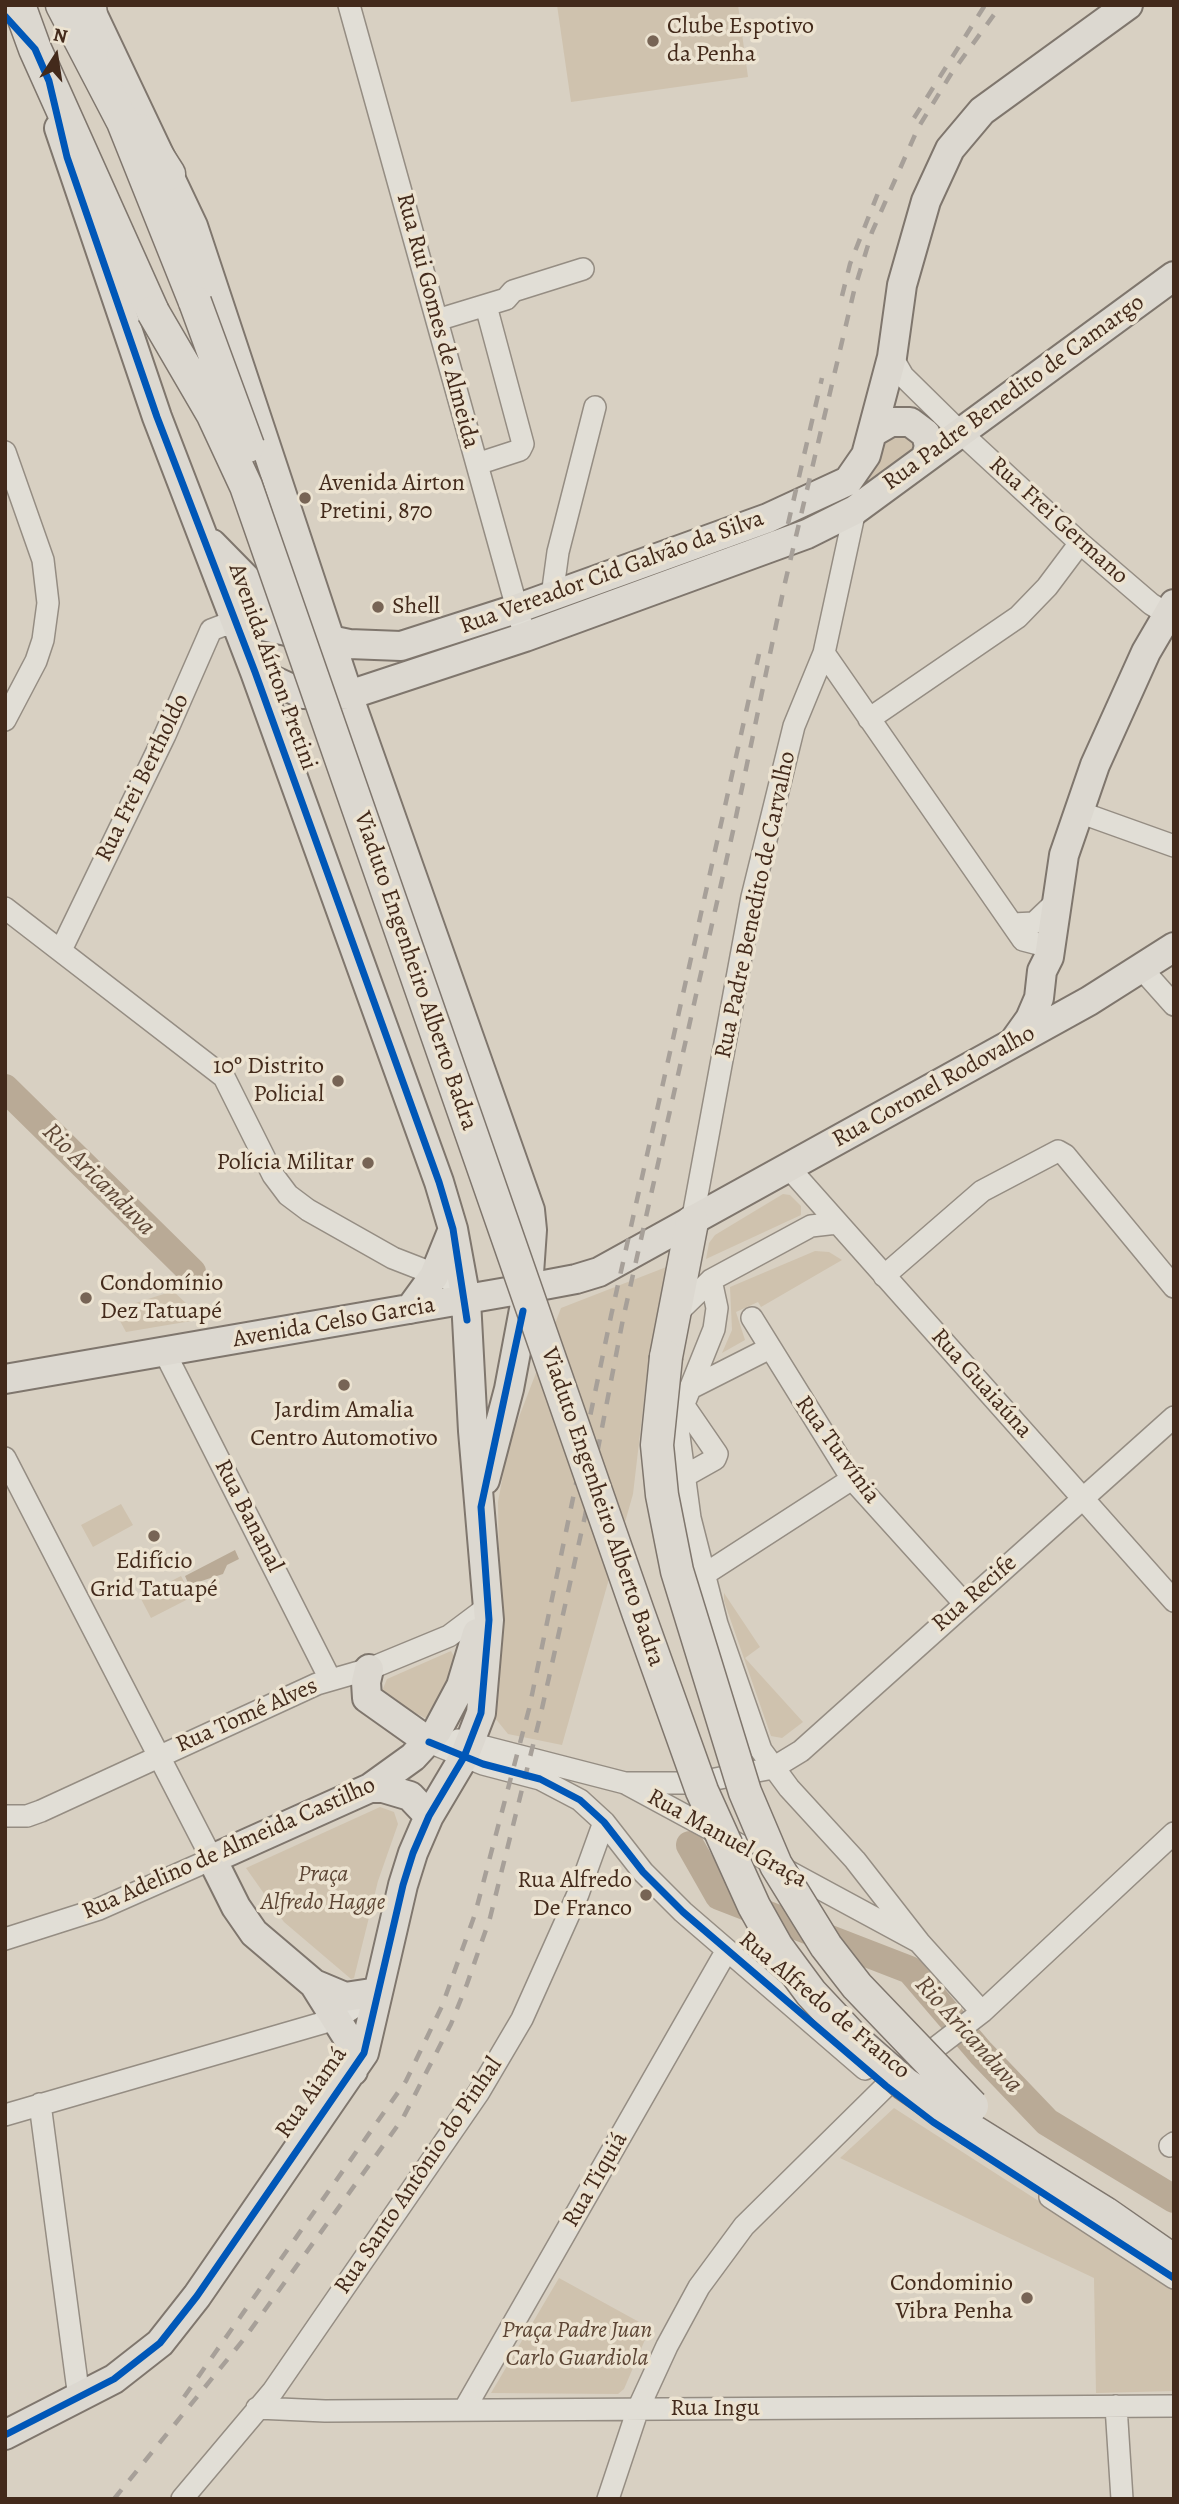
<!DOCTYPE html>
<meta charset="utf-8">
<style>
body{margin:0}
#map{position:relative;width:1179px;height:2504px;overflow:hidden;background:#d8d0c2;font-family:Alegreya,serif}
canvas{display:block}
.frame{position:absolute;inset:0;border:7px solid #432a1b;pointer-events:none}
.north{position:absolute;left:21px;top:21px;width:70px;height:70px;-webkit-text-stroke:5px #ece3d1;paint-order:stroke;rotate:12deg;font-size:19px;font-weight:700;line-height:28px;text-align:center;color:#432a1b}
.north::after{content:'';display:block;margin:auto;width:24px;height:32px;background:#432a1b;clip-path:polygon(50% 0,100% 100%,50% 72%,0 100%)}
</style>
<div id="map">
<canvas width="1179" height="2504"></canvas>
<div class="frame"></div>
<div class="north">N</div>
</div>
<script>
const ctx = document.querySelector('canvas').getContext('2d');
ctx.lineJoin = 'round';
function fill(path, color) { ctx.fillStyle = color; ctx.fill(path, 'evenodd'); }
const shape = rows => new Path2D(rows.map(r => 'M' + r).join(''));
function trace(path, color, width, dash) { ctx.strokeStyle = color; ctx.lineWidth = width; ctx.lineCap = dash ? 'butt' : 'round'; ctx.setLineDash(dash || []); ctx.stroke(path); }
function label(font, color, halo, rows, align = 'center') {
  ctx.font = font + ' Alegreya,serif'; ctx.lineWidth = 7; ctx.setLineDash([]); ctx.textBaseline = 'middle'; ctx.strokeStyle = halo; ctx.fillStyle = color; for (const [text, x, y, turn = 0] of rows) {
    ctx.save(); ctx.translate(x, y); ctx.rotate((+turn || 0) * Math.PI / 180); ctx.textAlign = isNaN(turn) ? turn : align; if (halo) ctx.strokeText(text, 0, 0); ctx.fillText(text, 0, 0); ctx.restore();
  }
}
const green = shape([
 [557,5,738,5,748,77,571,102],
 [901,431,917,442,918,452,846,501,889,434],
 [783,1194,790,1195,801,1206,801,1215,706,1259,709,1243,715,1235],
 [815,1251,829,1252,842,1260,761,1307,758,1302,736,1312,745,1340,722,1353,732,1330,730,1287],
 [669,1266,649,1357,633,1494,562,1745,508,1734,495,1718,500,1643,498,1502,509,1443,561,1308],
 [173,1291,203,1319,126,1332,114,1310],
 [121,1504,133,1525,93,1547,81,1525],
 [181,1576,192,1597,151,1618,140,1597],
 [724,1593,760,1647,745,1658,803,1722,782,1738,771,1736,724,1601],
 [451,1651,455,1658,448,1681,427,1719,393,1701,382,1691,387,1679],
 [380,1807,394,1812,398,1824,378,1881,354,1978,351,1979,284,1922,246,1868],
 [894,2108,1174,2288,1174,2391,1096,2393,1094,2278,840,2158],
 [559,2278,650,2328,624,2389,618,2394,491,2393]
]);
const water = shape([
 [235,1550,239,1559,227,1565,223,1574,189,1585,185,1576]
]);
const river = shape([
 [5,1088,192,1272],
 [690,1845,719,1896,910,1970,981,2053,1047,2122,1174,2199]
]);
const minor = shape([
 [349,5,525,637],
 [437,320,506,299,513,291,583,269],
 [892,357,903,376,961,433,1080,543,1151,604,1174,618],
 [5,452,43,560,48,603,43,640,36,661,5,720],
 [477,464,520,450,523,444,486,306],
 [552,596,558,552,595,407],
 [824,653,1023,940,1050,947],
 [869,719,1018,617,1047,587,1080,543],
 [1079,812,1174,846],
 [5,908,224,1077,273,1175,288,1195,308,1210,393,1258,447,1279],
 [1012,924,1034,923,1055,903],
 [61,950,165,735,211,630,224,625,239,627],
 [1141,968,1174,1005],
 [789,1168,1174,1601],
 [692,1222,752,897,794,726,824,653,855,510],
 [884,1276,982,1191,1058,1151,1065,1155,1174,1287],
 [711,1280,717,1308,714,1329,677,1421,690,1518,717,1624,761,1750,789,1788,855,1860,919,1942],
 [676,1314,711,1280,811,1226,837,1223],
 [752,1318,852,1479,964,1603],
 [165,1353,330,1679],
 [691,1388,768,1349],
 [682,1403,717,1454,715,1459,683,1477],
 [5,1458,212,1859,99,1909,5,1939],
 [702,1576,852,1479],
 [458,1740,625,1783,919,1942,982,2012],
 [429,1742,483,1764,540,1779,580,1800,604,1822,643,1872,683,1912,865,2069],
 [625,1783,694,1783,773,1768,801,1751,1174,1417],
 [5,1816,27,1816,41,1811,317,1684,369,1669,449,1636,481,1612],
 [40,2104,79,2398],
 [5,2115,336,2019,373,1995],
 [1170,2146,1174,2143],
 [1050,2197,1174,2278],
 [1116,2406,1122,2499],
 [257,2408,325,2411,1174,2406],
 [464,2410,727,1950],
 [182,2499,273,2391,479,2092,522,2019,578,1894,604,1822],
 [608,2499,638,2409,667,2346,699,2287,744,2226,886,2086,982,2012,1174,1833]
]);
const major = shape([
 [92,13,193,226,354,712,530,1210,532,1230,528,1288,509,1389,485,1480],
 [872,433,891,422,910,422,926,434,929,446,926,457],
 [212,544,271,604,291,607,304,600],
 [239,627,263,626,349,644,401,646,516,609,768,518,848,481,866,455,892,357,902,285,926,201,950,149,982,111,1128,5],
 [255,672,303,694,349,695,525,637,807,534,855,510,1174,276],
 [1015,1040,1030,1019,1039,998,1042,971,1049,957,1064,855,1095,765,1146,652,1174,604],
 [410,1309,434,1276,453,1229],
 [5,1379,507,1292,576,1279,599,1272,1089,1001,1174,947],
 [369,1669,366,1682,367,1698,429,1742],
 [370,1788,383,1788,410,1796,429,1816],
 [314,1984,345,1997,378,1992],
 [353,2071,349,2040,314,1984,254,1933,236,1907,212,1859,370,1788,413,1757,437,1731,461,1686,477,1633],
 [5,2435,114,2379,160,2343,197,2296,364,2053,403,1885,413,1853,429,1816,464,1757,481,1713,489,1620,473,1431,466,1300,453,1229,439,1182,255,672,157,417,59,128]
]);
const highway = shape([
 [19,5,35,49,153,312],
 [62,5,123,122,195,302],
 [89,55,93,44,90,5],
 [141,130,169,174],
 [666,1357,692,1222]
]);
const rail = shape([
 [914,118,985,5],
 [842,296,850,264,880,188],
 [788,524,822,378],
 [184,2397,406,2081,442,2006,475,1914,529,1709,611,1316,759,654],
 [114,2499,244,2339,403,2118,451,2024,467,1984,490,1918,541,1713,585,1516,623,1319,733,831,784,587,854,291,872,232,918,128,951,74,1001,5]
]);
const highwayBridge = shape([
 [195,302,248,446],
 [153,312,213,415,246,486,638,1612,702,1791,754,1906,777,1947,811,1993,855,2040,905,2084,973,2131,1105,2213,1174,2261],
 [666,1357,657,1445,662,1495,677,1571,745,1792,776,1865,826,1946,857,1986,972,2106]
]);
const cycleway = shape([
 [5,16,35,49,49,81,67,157,157,417,255,672,439,1182,453,1229,467,1320],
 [429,1742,483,1764,540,1779,580,1800,604,1822,643,1872,683,1912,886,2086,933,2122,1174,2278],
 [5,2435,114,2379,160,2343,197,2296,364,2053,403,1885,413,1853,429,1816,464,1757,481,1713,489,1620,481,1507,523,1311]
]);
const markers = [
 [653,41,7,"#776455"],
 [305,498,7,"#776455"],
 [378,607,7,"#776455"],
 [338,1081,7,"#776455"],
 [368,1163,7,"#776455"],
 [86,1298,7,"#776455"],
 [344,1385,7,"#776455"],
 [154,1536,7,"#776455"],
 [646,1895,7,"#776455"],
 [1027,2298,7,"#776455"]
];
const poiNames = [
 ["Clube Espotivo",667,27],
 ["da Penha",667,55],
 ["Avenida Airton",319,484],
 ["Pretini, 870",319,512],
 ["Shell",392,607],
 ["10º Distrito",324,1067,"right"],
 ["Policial",324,1095,"right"],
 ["Polícia Militar",354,1163,"right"],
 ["Condomínio",100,1284],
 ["Dez Tatuapé",100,1312],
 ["Jardim Amalia",344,1411,"center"],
 ["Centro Automotivo",344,1439,"center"],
 ["Edifício",154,1562,"center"],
 ["Grid Tatuapé",154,1590,"center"],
 ["Rua Alfredo",632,1881,"right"],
 ["De Franco",632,1909,"right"],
 ["Condominio",1013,2284,"right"],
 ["Vibra Penha",1013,2312,"right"]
];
const streetNames = [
 ["Rua Rui Gomes de Almeida",437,321,75],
 ["Rua Padre Benedito de Camargo",1014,393,-36],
 ["Rua Frei Germano",1058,521,42],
 ["Rua Vereador Cid Galvão da Silva",612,573,-20],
 ["Avenida Aírton Pretini",272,667,70],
 ["Rua Frei Bertholdo",143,778,-64],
 ["Rua Padre Benedito de Carvalho",756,905,-78],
 ["Viaduto Engenheiro Alberto Badra",415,971,71],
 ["Rua Coronel Rodovalho",934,1087,-29],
 ["Avenida Celso Garcia",334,1323,-10],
 ["Rua Guaiaúna",981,1384,48],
 ["Rua Turvínia",837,1450,54],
 ["Viaduto Engenheiro Alberto Badra",602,1507,71],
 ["Rua Bananal",248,1516,63],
 ["Rua Recife",975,1594,-41],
 ["Rua Tomé Alves",247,1716,-24],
 ["Rua Manuel Graça",727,1839,29],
 ["Rua Adelino de Almeida Castilho",229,1849,-24],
 ["Rua Alfredo de Franco",824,2006,40],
 ["Rua Aiamá",312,2093,-55],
 ["Rua Santo Antônio do Pinhal",419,2176,-56],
 ["Rua Tiquiá",596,2180,-60],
 ["Rua Ingu",715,2409]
];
const parkNames = [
 ["Praça",323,1875],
 ["Alfredo Hagge",323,1903],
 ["Praça Padre Juan",577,2331],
 ["Carlo Guardiola",577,2359]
];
const waterNames = [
 ["Rio Aricanduva",98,1180,45],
 ["Rio Aricanduva",968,2035,48]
];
fill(green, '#cfc2ae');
fill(water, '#b9aa96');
trace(river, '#b9aa96', 28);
trace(minor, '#958d83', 24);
trace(major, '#7f766d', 32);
trace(highway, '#7f766d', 35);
trace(minor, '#e1ded6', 21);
trace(major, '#dcd8d0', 28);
trace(highway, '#dcd8d0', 32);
trace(rail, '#a7a099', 4.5, [12, 12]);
trace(highwayBridge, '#7f766d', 35, []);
trace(highwayBridge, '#dcd8d0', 32);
trace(cycleway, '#0057b8', 7);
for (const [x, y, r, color] of markers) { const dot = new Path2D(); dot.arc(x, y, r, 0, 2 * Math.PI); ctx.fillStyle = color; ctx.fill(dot); trace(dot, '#ece3d1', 2.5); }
label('24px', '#432a1b', '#ece3d1', poiNames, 'left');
label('24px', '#432a1b', '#ece3d1', streetNames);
label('italic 24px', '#5d4635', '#ece3d1', parkNames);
label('italic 26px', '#5d4635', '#ece3d1', waterNames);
</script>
